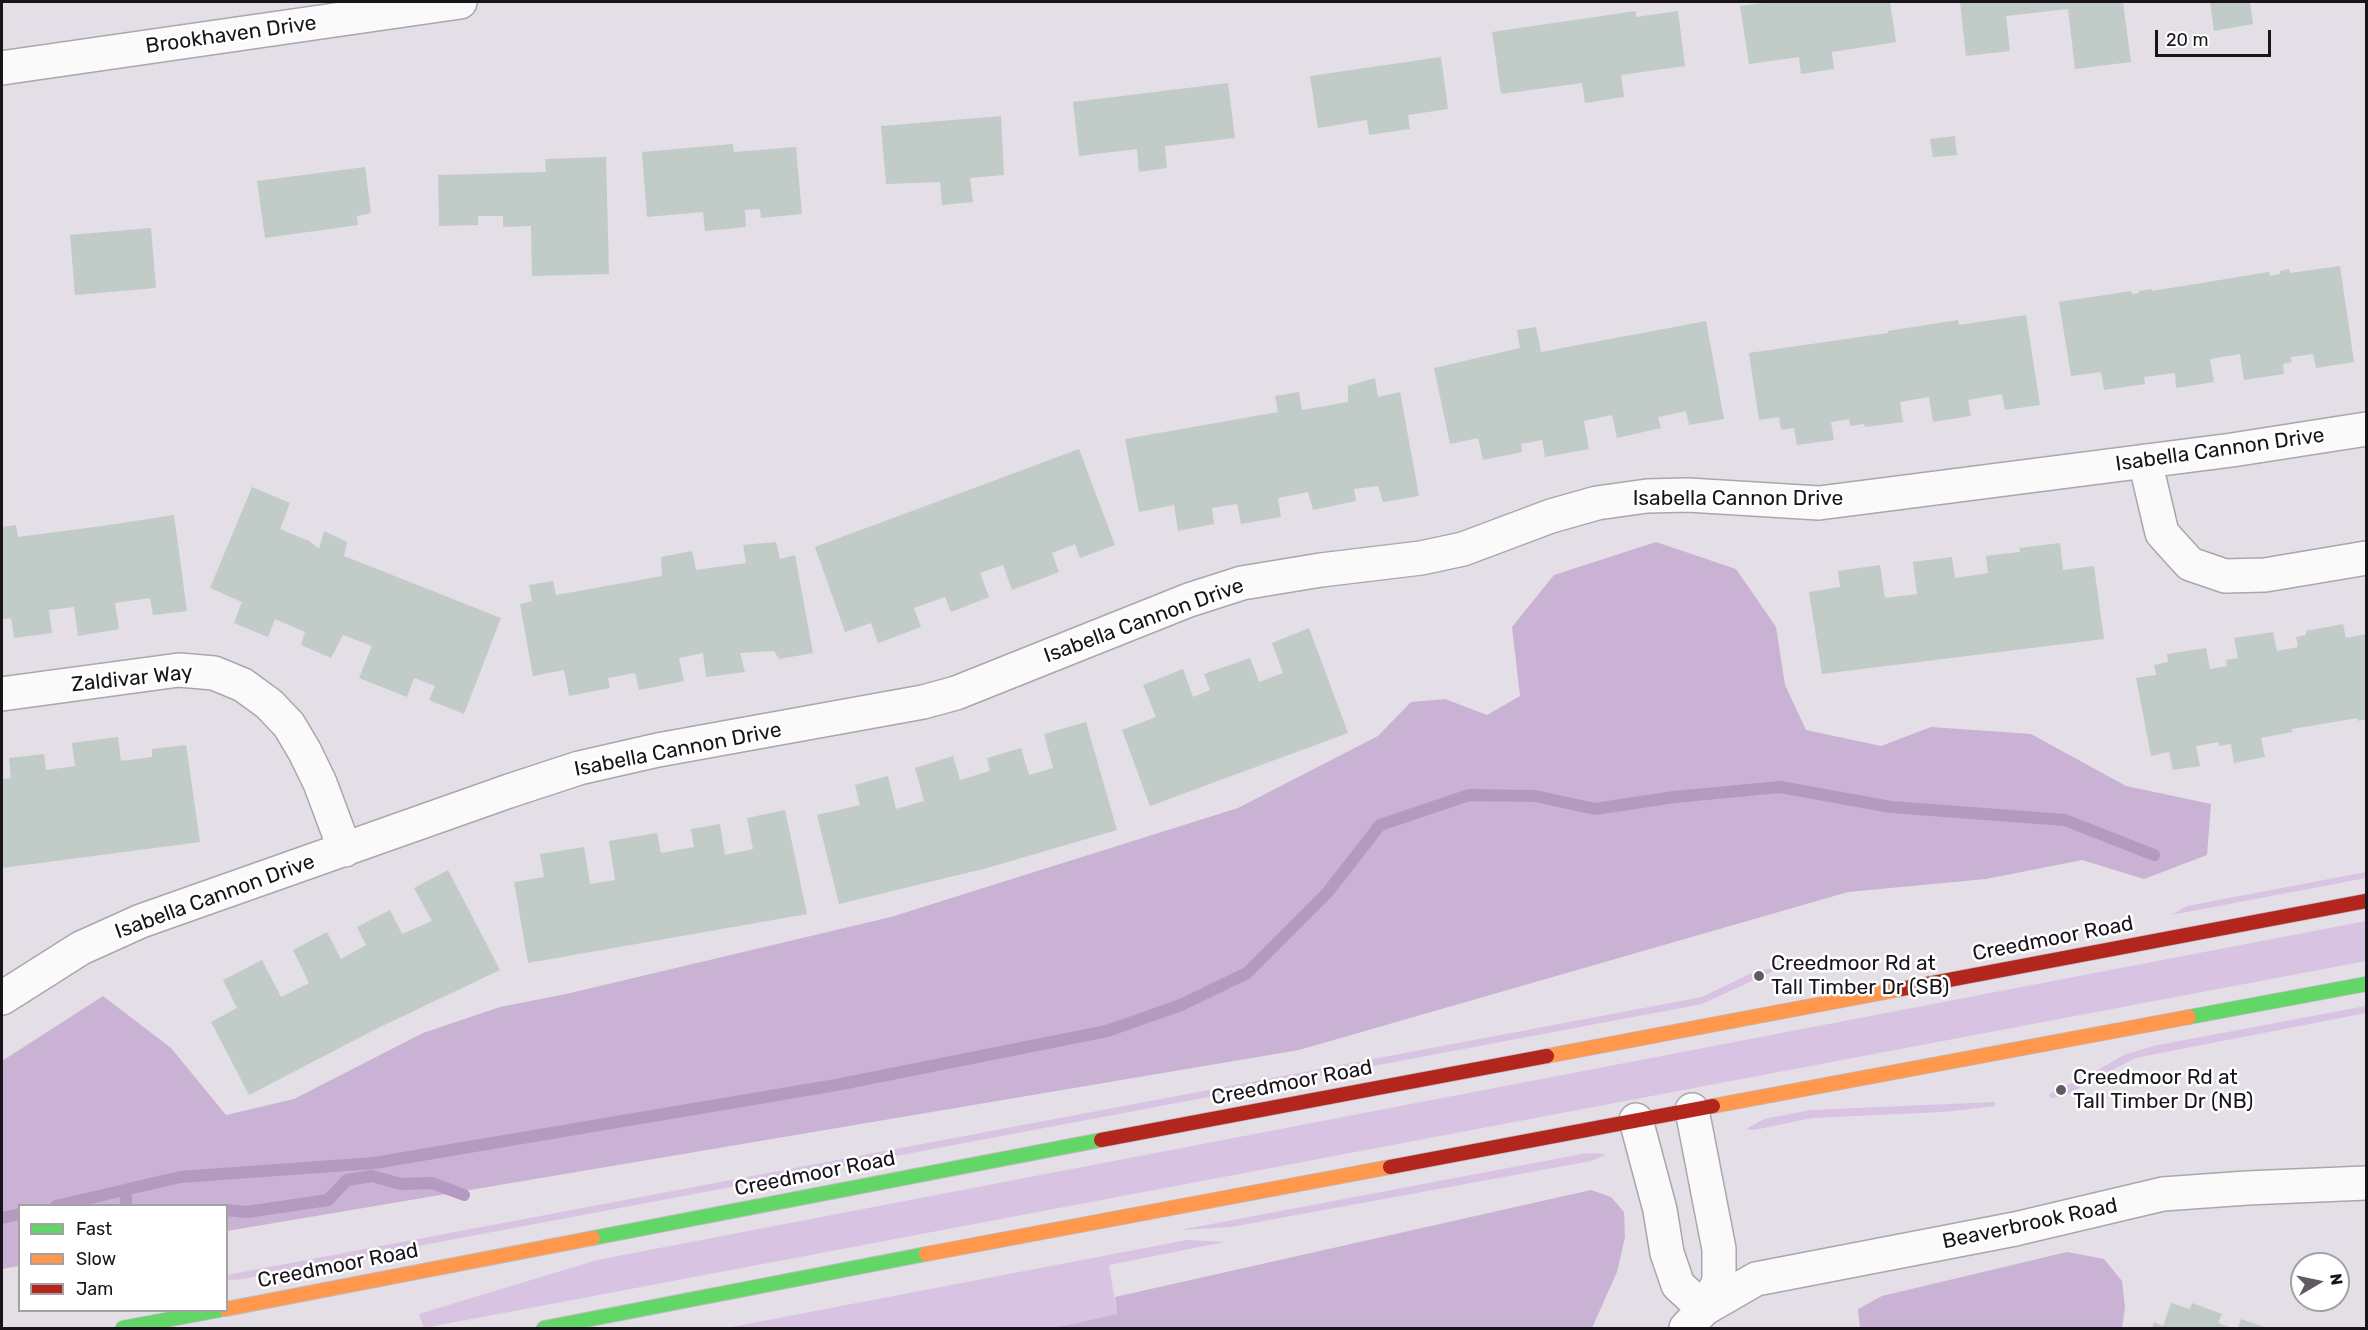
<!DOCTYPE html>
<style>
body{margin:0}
#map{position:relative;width:2368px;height:1330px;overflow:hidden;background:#e4dee6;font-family:Rubik,sans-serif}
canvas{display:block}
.frame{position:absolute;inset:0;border:3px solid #181419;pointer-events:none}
.legend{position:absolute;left:18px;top:1204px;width:210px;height:108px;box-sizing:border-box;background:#fff;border:2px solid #a3a1a3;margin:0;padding:8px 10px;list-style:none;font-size:18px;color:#181419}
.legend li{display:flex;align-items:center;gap:12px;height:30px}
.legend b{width:30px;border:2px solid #a3a1a3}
.north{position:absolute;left:2290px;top:1252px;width:60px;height:60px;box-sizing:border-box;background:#fff;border:2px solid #a3a1a3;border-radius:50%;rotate:81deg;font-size:16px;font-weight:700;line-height:24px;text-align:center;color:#181419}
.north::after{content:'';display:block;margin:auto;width:21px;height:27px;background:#5f5b61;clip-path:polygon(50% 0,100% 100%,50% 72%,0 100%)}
.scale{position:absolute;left:2155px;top:30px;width:116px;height:27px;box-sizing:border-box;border:3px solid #181419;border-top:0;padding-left:8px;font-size:18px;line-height:21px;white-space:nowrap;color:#181419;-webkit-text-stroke:4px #fff;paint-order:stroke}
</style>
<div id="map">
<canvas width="2368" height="1330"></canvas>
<div class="frame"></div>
<ul class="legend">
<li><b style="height:8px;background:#63d668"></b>Fast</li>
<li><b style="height:8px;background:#ff974d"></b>Slow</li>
<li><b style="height:8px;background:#b3261e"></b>Jam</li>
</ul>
<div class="north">N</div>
<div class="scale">20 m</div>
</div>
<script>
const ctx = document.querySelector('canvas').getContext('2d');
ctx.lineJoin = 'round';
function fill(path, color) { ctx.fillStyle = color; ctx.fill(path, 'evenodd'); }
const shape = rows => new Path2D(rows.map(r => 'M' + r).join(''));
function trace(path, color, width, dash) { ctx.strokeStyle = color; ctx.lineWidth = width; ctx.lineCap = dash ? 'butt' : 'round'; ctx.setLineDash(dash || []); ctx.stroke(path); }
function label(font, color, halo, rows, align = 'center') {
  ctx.font = font + ' Rubik,sans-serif'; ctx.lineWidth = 5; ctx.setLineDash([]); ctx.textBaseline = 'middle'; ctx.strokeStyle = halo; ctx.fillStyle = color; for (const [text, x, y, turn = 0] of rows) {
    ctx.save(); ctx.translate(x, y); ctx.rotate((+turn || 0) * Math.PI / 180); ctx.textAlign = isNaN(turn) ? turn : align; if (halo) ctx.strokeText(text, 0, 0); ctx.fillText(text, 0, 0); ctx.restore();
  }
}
const green = shape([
 [2366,872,2366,878,2171,915,2187,906],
 [2366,921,2366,961,424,1328,419,1314,597,1260],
 [1782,967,1702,1004,243,1279,227,1280,227,1275,1702,997,1756,971],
 [2366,1006,2366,1013,2135,1058,2066,1095,2051,1098,2049,1094,2087,1076,2124,1055,2153,1046],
 [1995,1102,1995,1106,1943,1112,1812,1118,1754,1130,1746,1129,1764,1119,1811,1110],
 [1597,1153,1606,1155,1591,1161,1231,1227,1180,1230,1582,1154],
 [1187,1240,1225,1242,1109,1265,1117,1314,1053,1328,726,1328]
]);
const forest = shape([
 [1656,542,1736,569,1776,627,1785,685,1806,730,1881,746,1931,727,2031,734,2126,786,2211,804,2207,855,2144,879,2082,860,1986,879,1848,892,1299,1050,227,1231,226,1206,20,1206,19,1266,2,1269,2,1061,103,996,171,1048,226,1115,294,1099,423,1033,500,1007,566,994,891,917,1238,808,1378,736,1411,702,1445,699,1487,715,1520,696,1512,627,1554,575],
 [1591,1190,1611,1197,1624,1212,1625,1237,1617,1272,1592,1328,1053,1328,1117,1314,1115,1297],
 [2067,1252,2104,1259,2122,1281,2125,1307,2122,1328,1860,1328,1858,1309,1882,1296]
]);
const stream = shape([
 [56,1206,180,1177,374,1163,836,1085,1107,1031,1181,1005,1247,973,1327,893,1380,825,1469,795,1535,796,1595,809,1674,797,1780,787,1891,807,2065,820,2154,855],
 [126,1206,126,1190],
 [226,1210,247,1212,328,1200,347,1180,372,1176,401,1184,432,1183,464,1195],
 [2,1218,20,1214]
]);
const building = shape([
 [1770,2,1890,2,1896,42,1832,52,1834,69,1801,74,1799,57,1749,64,1740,6],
 [1960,2,2123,2,2131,62,2075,69,2068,9,2006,16,2010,51,1966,56],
 [2210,2,2250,2,2253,24,2214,31],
 [1636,11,1636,17,1678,11,1685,66,1621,75,1624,97,1585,103,1582,83,1501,94,1492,32],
 [1441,57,1448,109,1408,115,1410,129,1369,135,1367,120,1318,128,1310,76],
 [1228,83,1235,138,1165,146,1167,168,1139,172,1137,149,1079,156,1073,102],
 [1001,116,1004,175,970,178,973,202,942,205,940,182,886,184,881,126],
 [1955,136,1957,155,1933,157,1930,139],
 [733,144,734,152,796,147,802,214,761,218,760,209,745,210,746,227,705,231,703,212,647,217,642,152],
 [606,157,609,274,532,276,531,226,503,227,503,216,478,216,478,225,439,226,438,175,546,172,545,159],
 [365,167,371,213,357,216,358,225,265,238,257,181],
 [151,228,156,288,75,295,70,235],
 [2340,266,2354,362,2316,368,2313,354,2291,357,2292,362,2283,364,2284,374,2244,380,2240,354,2210,359,2214,382,2176,388,2175,373,2144,377,2145,384,2104,390,2101,372,2071,376,2059,302,2131,291,2132,294,2139,293,2139,291,2152,289,2152,291,2269,272,2270,276,2280,274,2280,271,2289,269,2290,273],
 [2026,315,2040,405,2005,410,2002,394,1968,400,1971,416,1933,422,1929,397,1900,402,1903,422,1865,427,1864,424,1850,426,1849,419,1831,422,1834,440,1797,445,1794,428,1781,430,1779,417,1759,420,1749,353,1888,333,1888,331,1958,320,1959,325],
 [1706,321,1724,419,1689,425,1686,411,1658,417,1661,428,1617,438,1612,415,1584,421,1589,449,1545,457,1542,440,1521,444,1522,452,1483,460,1478,438,1450,444,1434,368,1520,348,1517,330,1536,327,1541,352],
 [1375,378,1378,397,1400,392,1419,496,1383,502,1378,486,1354,489,1356,501,1313,510,1308,492,1278,498,1281,517,1241,524,1237,504,1212,508,1214,524,1178,531,1174,505,1139,512,1125,439,1278,412,1275,396,1299,392,1302,410,1348,402,1348,386],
 [1079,449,1115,545,1080,558,1075,544,1052,553,1059,572,1012,590,1003,565,980,573,989,597,951,612,945,597,914,608,921,627,878,643,871,623,845,632,815,547],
 [252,487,290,503,280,529,309,541,319,549,324,531,347,542,344,556,501,618,464,714,429,700,435,686,414,678,407,697,359,678,372,646,343,635,331,658,301,645,305,632,275,619,268,637,234,623,242,602,210,588],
 [174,515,187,611,153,615,150,598,115,603,119,629,78,636,74,607,49,610,52,633,14,638,11,618,2,619,2,527,16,525,18,537,102,526],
 [776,542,780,559,795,555,813,653,779,659,774,651,740,653,745,672,706,677,703,653,679,658,684,681,639,690,635,673,608,678,610,688,569,696,564,670,533,676,520,604,532,601,529,585,553,581,556,595,662,576,661,557,692,551,696,570,746,563,743,545],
 [2060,543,2063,570,2094,566,2104,639,1822,674,1809,592,1840,587,1838,571,1880,565,1885,598,1917,594,1913,562,1952,557,1955,578,1988,573,1986,556,2020,552,2019,548],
 [2343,624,2346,638,2366,634,2366,719,2358,721,2358,718,2292,729,2292,732,2261,738,2265,757,2234,763,2231,744,2219,746,2219,742,2196,746,2200,766,2173,770,2169,752,2151,756,2136,678,2156,675,2154,665,2168,662,2167,654,2206,648,2210,669,2227,666,2226,660,2238,658,2234,638,2273,632,2277,651,2298,647,2296,637,2306,635,2306,631],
 [1309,628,1348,733,1150,806,1122,730,1156,717,1143,685,1183,669,1193,697,1210,690,1204,674,1250,658,1259,682,1283,673,1272,643],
 [1086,722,1117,830,987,868,839,904,817,815,860,805,855,785,888,776,896,809,924,801,915,768,953,756,960,780,990,771,987,758,1021,748,1029,775,1053,768,1044,734],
 [118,737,121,761,152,757,152,749,186,745,200,842,2,868,2,779,11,778,9,758,44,754,46,770,75,766,72,743],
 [785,810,807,914,528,963,514,882,544,877,540,854,584,847,590,884,615,880,609,841,657,833,661,853,694,847,691,829,720,824,725,855,753,849,747,818],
 [448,870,500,970,376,1029,249,1095,211,1022,237,1008,223,980,262,960,281,997,309,983,293,950,327,932,341,959,366,945,357,927,390,910,402,934,432,921,414,888],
 [2171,1303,2190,1309,2192,1303,2222,1314,2218,1323,2232,1328,2152,1328,2154,1322,2163,1326],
 [2241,1319,2267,1328,2238,1328]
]);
const street = shape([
 [2,68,460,2],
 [2145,461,2162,533,2190,564,2225,576,2265,575,2366,558],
 [2,694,179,670,214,673,243,685,269,704,289,725,305,752,320,783,345,850],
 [2,998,81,948,141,921,509,791,579,768,658,750,923,702,956,693,1189,600,1242,583,1321,570,1421,558,1463,549,1551,516,1597,503,1647,496,1688,495,1819,503,2232,450,2366,429],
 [1636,1120,1660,1210,1667,1253,1678,1285,1704,1309],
 [1704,1309,1756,1279,2015,1229,2163,1194,2247,1188,2366,1183],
 [1686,1328,1704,1309,1719,1282,1719,1249,1692,1110]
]);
const fast = shape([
 [2189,1017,2366,984],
 [593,1238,1101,1140],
 [123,1328,219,1310],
 [544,1328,926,1254]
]);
const slow = shape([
 [1547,1056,1901,989],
 [1713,1106,2189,1017],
 [926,1254,1390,1167],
 [226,1309,593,1238]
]);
const jam = shape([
 [1901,989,2366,901],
 [1101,1140,1547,1056],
 [1390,1167,1713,1106]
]);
const markers = [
 [1759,976,6,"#5f5b61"],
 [2061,1090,6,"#5f5b61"]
];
const streetNames = [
 ["Brookhaven Drive",231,35,-8],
 ["Isabella Cannon Drive",2220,450,-8],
 ["Isabella Cannon Drive",1738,499],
 ["Isabella Cannon Drive",1144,621,-20],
 ["Zaldivar Way",132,679,-6],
 ["Isabella Cannon Drive",678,750,-11],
 ["Isabella Cannon Drive",215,897,-20],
 ["Creedmoor Road",2053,939,-11],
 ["Creedmoor Road",1292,1083,-11],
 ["Creedmoor Road",815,1174,-11],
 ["Beaverbrook Road",2030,1224,-12],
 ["Creedmoor Road",338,1266,-11]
];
const poiNames = [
 ["Creedmoor Rd at",1771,964],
 ["Tall Timber Dr (SB)",1771,988],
 ["Creedmoor Rd at",2073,1078],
 ["Tall Timber Dr (NB)",2073,1102]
];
fill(green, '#d8c3e2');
fill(forest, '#c9b2d4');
trace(stream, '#b499c1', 12);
fill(building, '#c1cbc7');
trace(street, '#aaa6ac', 36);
trace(fast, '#bebbbf', 16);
trace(slow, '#bebbbf', 16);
trace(jam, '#bebbbf', 16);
trace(street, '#fbfafb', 33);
trace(fast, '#63d668', 14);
trace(slow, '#ff974d', 14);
trace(jam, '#b3261e', 14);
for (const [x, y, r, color] of markers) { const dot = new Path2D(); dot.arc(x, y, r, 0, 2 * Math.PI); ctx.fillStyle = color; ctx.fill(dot); trace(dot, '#fff', 2); }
label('21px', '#181419', '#fff', streetNames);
label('21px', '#181419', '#fff', poiNames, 'left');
</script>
